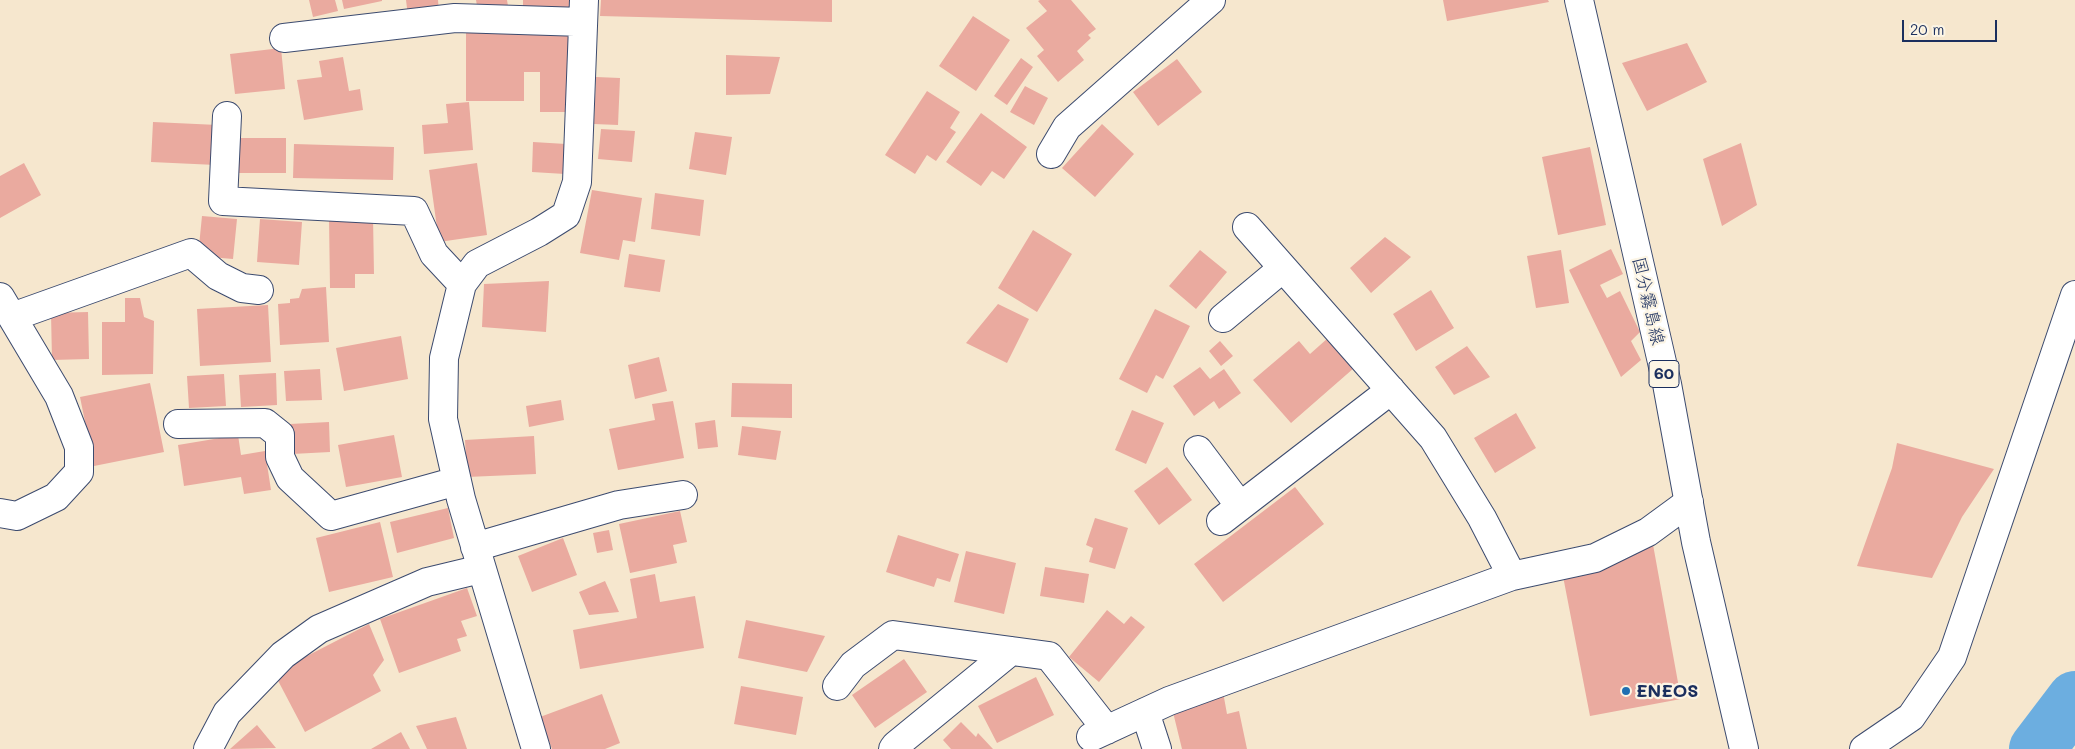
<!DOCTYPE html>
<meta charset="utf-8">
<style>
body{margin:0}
#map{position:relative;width:2075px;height:749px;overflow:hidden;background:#f6e7ce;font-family:Mali,sans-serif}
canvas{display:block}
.scale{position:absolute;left:1902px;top:20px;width:95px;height:22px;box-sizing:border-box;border:2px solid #1b2f5e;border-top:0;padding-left:6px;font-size:15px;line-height:18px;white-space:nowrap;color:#1b2f5e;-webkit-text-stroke:4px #fcf5e5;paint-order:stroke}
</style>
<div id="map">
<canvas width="2075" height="749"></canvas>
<div class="scale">20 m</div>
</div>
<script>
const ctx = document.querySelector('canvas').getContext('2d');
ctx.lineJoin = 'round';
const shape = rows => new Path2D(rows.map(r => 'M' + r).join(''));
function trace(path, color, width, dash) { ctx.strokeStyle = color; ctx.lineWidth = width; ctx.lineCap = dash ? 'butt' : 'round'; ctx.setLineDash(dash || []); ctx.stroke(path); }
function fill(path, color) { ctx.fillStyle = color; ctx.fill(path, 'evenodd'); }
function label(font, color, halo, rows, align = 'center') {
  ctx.font = font + ' Mali,"Klee One",sans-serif'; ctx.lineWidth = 4.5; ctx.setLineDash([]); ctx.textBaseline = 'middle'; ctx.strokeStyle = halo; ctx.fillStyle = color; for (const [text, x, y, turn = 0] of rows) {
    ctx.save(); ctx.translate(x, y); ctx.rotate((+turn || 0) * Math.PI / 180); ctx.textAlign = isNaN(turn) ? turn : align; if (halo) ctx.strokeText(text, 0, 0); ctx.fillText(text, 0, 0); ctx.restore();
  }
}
const river = shape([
 [2037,749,2075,699]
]);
const building = shape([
 [309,0,335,0,338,11,313,17],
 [342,0,382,0,382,1,344,9],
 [406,0,438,0,439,12,408,16],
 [476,0,507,0,508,6,478,11],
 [523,0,570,0,569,9,523,16],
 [601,0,832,0,832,22,600,16],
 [1040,0,1071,0,1096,29,1088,35,1091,38,1077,51,1084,60,1058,82,1037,56,1044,50,1026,28,1047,11,1038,1],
 [1443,0,1548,0,1549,2,1447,21],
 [973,16,1010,40,976,91,939,66],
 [568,30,568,112,540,112,540,72,524,72,524,101,466,101,466,31],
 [1687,43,1707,82,1647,111,1622,63],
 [281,48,285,89,235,94,230,54],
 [726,55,780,57,770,94,726,95],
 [343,57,349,91,360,89,363,110,304,120,297,80,322,77,319,61],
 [1021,58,1033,67,1007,105,994,96],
 [1177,59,1202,92,1158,126,1133,92],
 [596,77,620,78,618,125,594,124],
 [1025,86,1048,98,1034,125,1010,112],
 [927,91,960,112,950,128,956,132,936,161,927,155,915,174,885,155],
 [469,102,473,150,424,154,422,125,448,123,446,104],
 [981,113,1027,147,1004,179,992,171,981,186,946,162],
 [153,122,218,125,216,165,151,162],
 [1102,124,1134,154,1095,197,1062,168],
 [601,129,635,131,632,162,598,159],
 [695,132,732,137,726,175,689,169],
 [238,138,286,138,286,173,238,173],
 [533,142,566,144,565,174,532,172],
 [1741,143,1757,205,1722,226,1703,159],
 [294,144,394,147,393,180,293,178],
 [1590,147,1606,225,1558,235,1542,157],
 [24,163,41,195,0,218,0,176],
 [477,163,487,235,439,242,429,170],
 [592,190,642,198,635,242,623,240,619,260,580,253],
 [655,193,704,200,700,236,651,229],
 [202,216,237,219,233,259,198,256],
 [373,217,374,274,355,274,355,288,330,288,329,218],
 [260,219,302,222,299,265,257,262],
 [1033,230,1072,254,1037,312,998,288],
 [1385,237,1411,257,1371,293,1350,268],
 [1611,249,1623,274,1600,285,1607,298,1620,291,1640,332,1631,341,1641,360,1621,377,1569,270],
 [1200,250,1227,272,1196,309,1169,286],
 [1561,250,1569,303,1536,308,1527,256],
 [629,254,665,260,660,292,624,287],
 [549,281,546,332,482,327,484,284],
 [326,287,329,342,280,345,278,304,290,303,290,299,299,298,302,289],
 [1431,290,1454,328,1416,351,1393,314],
 [125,298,140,298,144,317,154,321,153,374,102,375,102,322,125,322],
 [998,304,1029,319,1007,363,966,343],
 [268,305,271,362,200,366,197,309],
 [1155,309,1190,326,1163,379,1156,375,1147,393,1119,379],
 [88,312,89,359,52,360,51,313],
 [401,336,408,379,344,391,336,348],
 [1328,338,1354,368,1291,423,1253,380,1299,341,1310,354],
 [1220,341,1233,356,1221,366,1209,351],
 [1467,346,1490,377,1454,395,1435,367],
 [659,357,667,391,635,399,628,365],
 [1200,367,1210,379,1224,369,1241,393,1219,409,1214,401,1194,416,1173,386],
 [320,369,322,400,286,401,284,371],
 [276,373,277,405,241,407,239,375],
 [224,374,226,406,189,408,187,376],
 [150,383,164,452,94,466,80,397],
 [732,383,792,384,792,418,731,417],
 [561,400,564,420,529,427,526,406],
 [673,401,684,458,618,470,609,429,655,420,652,404],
 [1132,410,1164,423,1146,464,1115,450],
 [1516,413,1536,448,1495,473,1474,438],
 [715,420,718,447,698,449,695,423],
 [329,422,330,452,292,454,290,424],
 [742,426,781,431,776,460,738,455],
 [238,435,241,455,265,451,271,490,244,494,241,477,184,486,178,445],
 [394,435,402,477,346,487,338,445],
 [534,436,536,474,467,477,465,440],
 [1897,443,1994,469,1962,517,1932,578,1857,566,1892,468],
 [1167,467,1192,500,1159,525,1134,491],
 [1295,487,1324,524,1223,602,1194,564],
 [448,508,454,538,397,553,390,522],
 [680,511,687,542,673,545,677,563,630,573,619,524],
 [1095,518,1128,528,1115,569,1089,562,1093,548,1086,545],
 [380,522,393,577,329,592,316,538],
 [609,530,613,550,597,553,593,533],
 [898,535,959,554,950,582,937,578,934,587,886,572],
 [563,538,577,575,532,592,518,556],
 [1652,539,1681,699,1590,716,1562,571],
 [966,551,1016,563,1004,614,954,602],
 [1045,567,1089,574,1084,603,1040,596],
 [655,574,660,602,695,596,704,648,580,669,573,630,637,618,630,579],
 [605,581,619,612,589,615,579,592],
 [467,588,477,616,461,621,467,636,457,639,461,651,399,673,380,619],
 [1107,610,1124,624,1131,616,1145,627,1099,682,1069,657],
 [746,620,825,636,807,672,738,658],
 [369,624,384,660,373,675,381,691,305,732,274,673],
 [904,659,927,692,875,728,852,695],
 [1036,677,1054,715,997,743,978,706],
 [741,686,803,697,796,735,734,724],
 [1223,692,1227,714,1239,711,1247,749,1182,749,1171,704],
 [602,694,620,743,605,749,552,749,540,717],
 [456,717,467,749,427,749,416,726],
 [961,722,976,737,978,733,993,749,951,749,943,740],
 [257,725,276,748,230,749],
 [401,732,410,749,371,749]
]);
const minor = shape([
 [284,38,455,18,583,22],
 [227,116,223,201,414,211,434,254,462,284],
 [1051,154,1067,127,1211,0],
 [1247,227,1433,438,1482,518,1512,576],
 [0,297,59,396,79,447,79,472,56,497,17,516,0,513],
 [12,317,191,253,218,276,242,288,259,290],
 [1223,318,1283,268],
 [178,424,265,423,280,435,280,457,290,478,331,516,457,481],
 [1198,450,1240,506],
 [1221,521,1391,390],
 [475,547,619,505,683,495],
 [837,686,853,665,893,635,1049,656,1107,730],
 [1145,712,1157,749],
 [1091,737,1169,701,1512,576,1595,558,1648,532,1689,502],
 [208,749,227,713,283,655,319,629,427,582,481,569],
 [536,749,461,499,443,419,444,358,462,284,477,264,539,232,566,215,577,182,584,0],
 [893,749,896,745,1011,651],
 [1864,749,1911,717,1952,657,2075,295]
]);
const major = shape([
 [1579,0,1667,384,1696,542,1744,749]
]);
const markers = [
 [1626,691,5,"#1f6fb2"]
];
const shields = [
 [1664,374,30]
];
const shieldNames = [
 ["60",1664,374]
];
const streetNames = [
 ["国分霧島線",1648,301,77]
];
const poiNames = [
 ["ENEOS",1636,691]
];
trace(river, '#6caee0', 56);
fill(building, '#eaaa9f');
trace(minor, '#3c4b6f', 30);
trace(major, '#3c4b6f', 30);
trace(minor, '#fff', 28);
trace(major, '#fff', 28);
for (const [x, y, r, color] of markers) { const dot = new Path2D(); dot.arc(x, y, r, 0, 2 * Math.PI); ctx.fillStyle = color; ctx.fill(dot); trace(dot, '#fcf5e5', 2); }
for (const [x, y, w] of shields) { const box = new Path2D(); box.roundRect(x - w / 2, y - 13.5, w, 27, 4); ctx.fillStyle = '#fcf5e5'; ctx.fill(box); trace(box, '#1b2f5e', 1); }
label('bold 16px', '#1b2f5e', null, shieldNames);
label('18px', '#1b2f5e', '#fcf5e5', streetNames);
label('bold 18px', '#1b2f5e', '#fcf5e5', poiNames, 'left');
</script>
